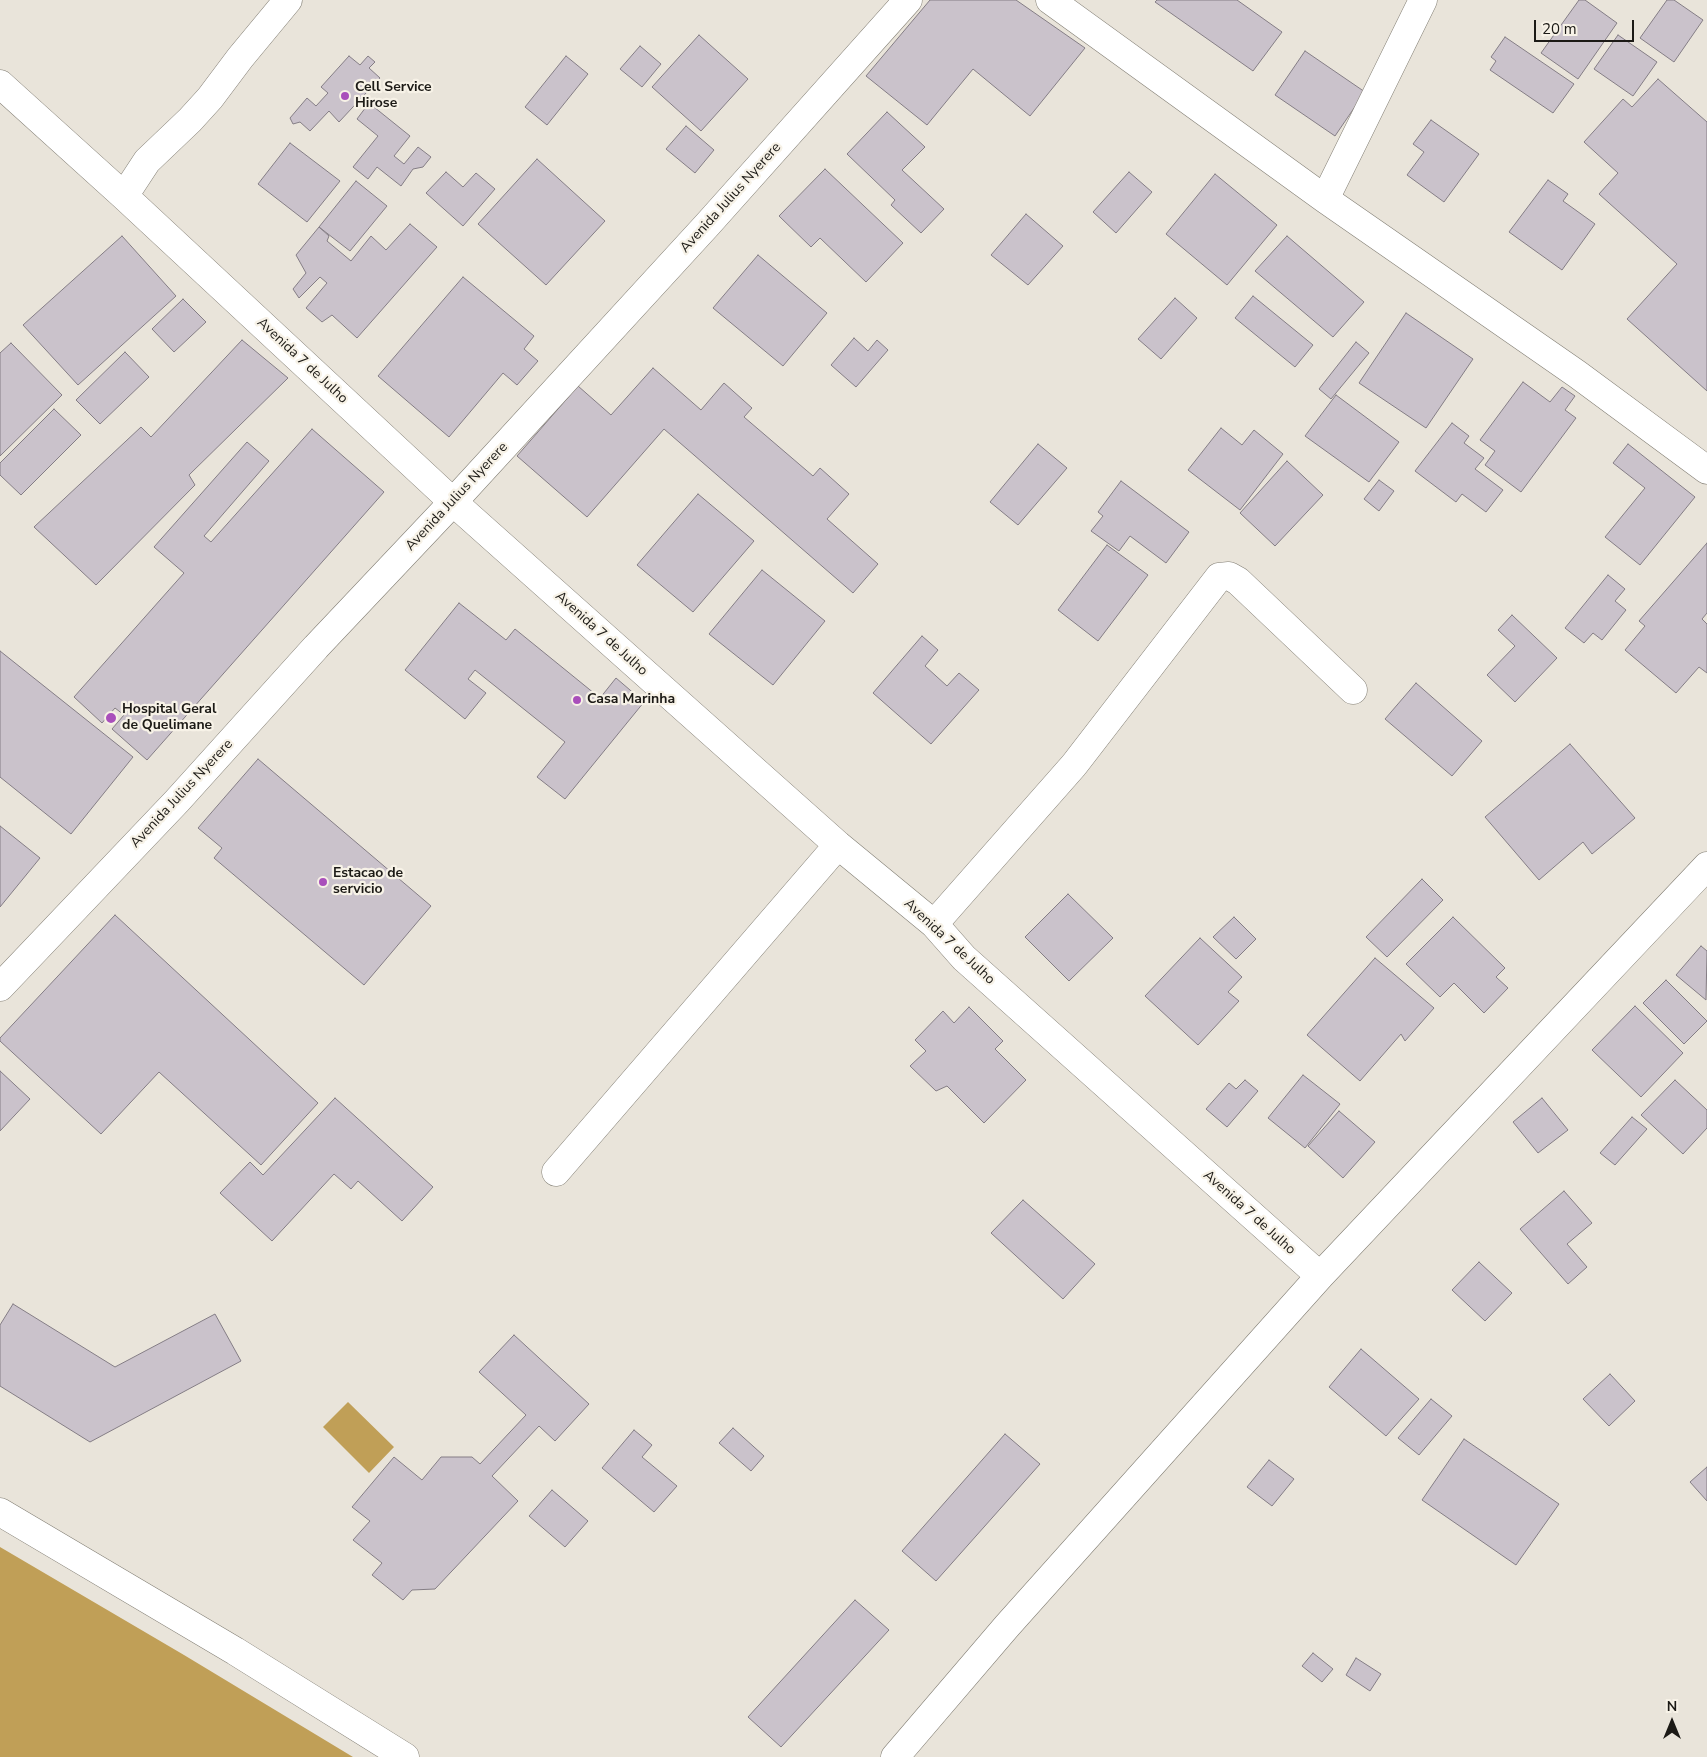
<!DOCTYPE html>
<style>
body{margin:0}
#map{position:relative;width:1707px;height:1757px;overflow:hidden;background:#e9e4da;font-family:"Nunito Sans",sans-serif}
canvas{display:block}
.north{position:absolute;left:1647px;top:1697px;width:50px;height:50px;-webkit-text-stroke:4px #f7f2e7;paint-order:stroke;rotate:0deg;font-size:14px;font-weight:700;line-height:20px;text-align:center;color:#1c1a16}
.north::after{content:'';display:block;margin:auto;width:18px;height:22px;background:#1c1a16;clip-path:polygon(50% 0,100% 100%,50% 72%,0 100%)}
.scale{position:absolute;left:1534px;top:20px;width:100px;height:22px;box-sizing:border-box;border:2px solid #1c1a16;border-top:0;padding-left:6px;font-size:15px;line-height:18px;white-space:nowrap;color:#1c1a16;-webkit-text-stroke:4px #f7f2e7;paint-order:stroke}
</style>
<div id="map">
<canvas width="1707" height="1757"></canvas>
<div class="north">N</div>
<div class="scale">20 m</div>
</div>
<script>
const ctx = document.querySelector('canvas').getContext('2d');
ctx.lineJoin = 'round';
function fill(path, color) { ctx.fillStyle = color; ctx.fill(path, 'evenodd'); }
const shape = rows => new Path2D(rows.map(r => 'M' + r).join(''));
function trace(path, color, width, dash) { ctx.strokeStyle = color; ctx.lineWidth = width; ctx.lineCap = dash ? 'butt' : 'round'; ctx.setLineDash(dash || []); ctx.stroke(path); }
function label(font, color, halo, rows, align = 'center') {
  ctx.font = font + ' "Nunito Sans",sans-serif'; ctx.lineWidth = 4.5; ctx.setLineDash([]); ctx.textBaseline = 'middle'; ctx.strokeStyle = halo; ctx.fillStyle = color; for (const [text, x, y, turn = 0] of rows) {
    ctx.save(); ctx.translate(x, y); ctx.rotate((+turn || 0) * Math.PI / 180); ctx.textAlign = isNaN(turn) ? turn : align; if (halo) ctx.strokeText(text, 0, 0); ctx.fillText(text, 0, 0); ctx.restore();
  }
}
const water = shape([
 [348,1402,394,1447,369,1473,323,1427],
 [0,1547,184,1655,353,1757,0,1757]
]);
const building = shape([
 [930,0,1016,0,1085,48,1030,116,973,69,927,125,866,76,930,0],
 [1157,0,1237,0,1282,32,1253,71,1155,2,1157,0],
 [1579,0,1585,0,1617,23,1578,79,1541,53,1579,0],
 [1667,0,1674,0,1703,20,1674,62,1640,38,1667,0],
 [699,35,748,79,701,131,652,87,699,35],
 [1618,35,1657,62,1633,96,1594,69,1618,35],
 [1505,37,1574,84,1553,113,1490,70,1496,61,1491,57,1505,37],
 [640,46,661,64,642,87,620,69,640,46],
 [1305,51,1365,92,1335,136,1275,95,1305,51],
 [349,56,360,65,368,56,375,62,369,68,380,78,339,122,329,111,310,131,300,122,293,124,290,118,307,98,316,106,328,93,321,87,349,56],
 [566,56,588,74,547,125,525,107,566,56],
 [1658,79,1707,122,1707,391,1627,319,1677,264,1599,194,1618,173,1584,142,1623,99,1632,107,1658,79],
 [369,103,410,136,394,156,404,164,418,147,431,157,423,167,413,169,401,186,377,167,368,179,353,167,378,136,357,119,369,103],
 [887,112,925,147,902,170,944,209,921,233,891,205,895,200,847,154,887,112],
 [1431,120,1479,154,1444,202,1407,175,1424,152,1413,144,1431,120],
 [686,126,714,150,695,173,666,149,686,126],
 [290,143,340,181,307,222,258,184,290,143],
 [537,159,605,221,546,285,478,224,537,159],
 [825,169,903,243,866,282,820,238,811,247,779,216,825,169],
 [446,172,463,187,476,173,495,189,463,226,426,193,446,172],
 [1129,172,1152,192,1116,233,1093,212,1129,172],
 [1215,174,1277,225,1227,285,1166,234,1215,174],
 [1548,180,1568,194,1563,201,1595,224,1562,270,1509,232,1548,180],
 [356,181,387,206,350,251,319,227,356,181],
 [1026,214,1063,246,1028,285,991,255,1026,214],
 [410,224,437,247,357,338,332,315,322,322,306,308,327,283,320,277,299,298,293,289,306,273,296,255,319,227,329,236,327,241,351,261,371,236,386,250,410,224],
 [122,236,176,296,78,385,23,325,122,236],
 [1287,236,1364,302,1333,337,1255,271,1287,236],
 [758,255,827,313,783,366,713,308,758,255],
 [463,277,534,336,524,349,538,361,517,385,503,373,449,437,378,376,463,277],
 [1253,296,1313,345,1295,367,1235,318,1253,296],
 [1175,298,1197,318,1161,359,1138,339,1175,298],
 [183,299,206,322,174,352,152,329,183,299],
 [1406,313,1473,359,1426,428,1359,383,1406,313],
 [854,338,868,351,877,340,888,350,856,387,831,365,854,338],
 [242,340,288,378,189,475,195,485,96,585,34,527,141,427,151,437,242,340],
 [1356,342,1369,353,1331,399,1319,389,1356,342],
 [11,343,62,395,0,456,0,353,11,343],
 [125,352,149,377,100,424,76,400,125,352],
 [653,368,701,410,724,383,752,408,744,417,813,476,820,468,849,494,827,519,878,564,853,593,664,429,587,517,517,456,578,386,611,415,653,368],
 [1523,382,1550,402,1562,387,1575,396,1565,410,1576,418,1521,492,1485,465,1495,451,1480,440,1523,382],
 [1336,395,1399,442,1369,482,1305,436,1336,395],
 [54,409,81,435,21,495,0,475,0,463,54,409],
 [1452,423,1469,436,1464,443,1484,458,1475,469,1503,490,1486,512,1462,494,1456,502,1415,471,1452,423],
 [1221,428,1242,445,1254,430,1283,454,1240,510,1188,470,1221,428],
 [312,429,384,492,147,760,112,729,124,715,115,708,102,723,74,697,184,573,154,547,247,442,269,461,204,536,211,542,312,429],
 [1038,444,1067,468,1018,525,990,502,1038,444],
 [1628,444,1695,497,1640,565,1605,537,1645,488,1613,463,1628,444],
 [1287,461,1323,495,1275,546,1240,513,1287,461],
 [1379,480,1394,491,1379,511,1364,499,1379,480],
 [1121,481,1189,532,1166,563,1130,536,1119,551,1091,531,1103,516,1098,512,1121,481],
 [698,494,754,541,693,612,637,565,698,494],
 [1707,543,1707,613,1702,619,1707,624,1707,673,1699,667,1676,693,1625,650,1645,626,1639,621,1707,543],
 [1107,545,1148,575,1098,641,1058,610,1107,545],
 [762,570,825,621,773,685,709,634,762,570],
 [1608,575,1625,589,1615,601,1626,610,1602,640,1593,633,1584,643,1565,628,1608,575],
 [459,603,506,640,515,629,600,698,616,678,644,702,565,799,537,777,565,742,475,670,468,679,486,693,465,719,405,670,459,603],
 [1512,615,1557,658,1515,702,1487,675,1515,646,1498,630,1512,615],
 [922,636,938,650,925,666,947,686,959,673,979,690,931,744,873,693,922,636],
 [0,651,133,757,71,834,0,777,0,651],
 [1416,683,1482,741,1452,776,1385,719,1416,683],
 [1570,744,1635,818,1592,854,1583,842,1539,880,1485,817,1570,744],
 [258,759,431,906,364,985,214,858,222,848,198,828,258,759],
 [0,826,40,858,0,907,0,826],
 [1422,879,1443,900,1387,957,1366,937,1422,879],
 [1068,894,1113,938,1069,981,1025,937,1068,894],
 [115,915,318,1103,261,1165,159,1072,101,1134,0,1041,0,1038,115,915],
 [1234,917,1256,939,1236,959,1213,937,1234,917],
 [1453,917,1505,968,1496,977,1508,988,1484,1013,1454,983,1440,997,1406,964,1453,917],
 [1200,938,1242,977,1228,992,1239,1001,1198,1045,1145,996,1200,938],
 [1701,946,1707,951,1706,1000,1676,975,1701,946],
 [1375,958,1434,1008,1405,1041,1401,1034,1360,1081,1307,1035,1375,958],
 [1666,980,1707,1021,1684,1044,1643,1003,1666,980],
 [1635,1006,1683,1053,1641,1097,1592,1050,1635,1006],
 [969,1007,1003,1041,995,1049,1026,1080,984,1123,947,1086,936,1091,910,1066,926,1051,915,1040,943,1011,954,1023,969,1007],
 [0,1071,30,1099,0,1131,0,1071],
 [1303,1075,1340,1104,1305,1148,1268,1118,1303,1075],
 [1245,1080,1258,1091,1227,1127,1206,1109,1229,1083,1236,1089,1245,1080],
 [1675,1080,1707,1110,1707,1128,1683,1154,1641,1115,1675,1080],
 [335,1098,433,1187,402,1221,358,1181,351,1189,334,1174,272,1241,220,1193,250,1162,263,1175,335,1098],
 [1542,1098,1568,1130,1538,1153,1513,1122,1542,1098],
 [1339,1111,1375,1142,1343,1178,1308,1146,1339,1111],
 [1632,1117,1647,1129,1615,1165,1600,1153,1632,1117],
 [1564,1191,1592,1223,1567,1244,1587,1267,1568,1284,1520,1229,1564,1191],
 [1023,1200,1095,1264,1063,1299,991,1233,1023,1200],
 [1479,1262,1512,1293,1485,1321,1452,1290,1479,1262],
 [13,1304,115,1367,215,1314,241,1361,90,1442,0,1386,0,1325,13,1304],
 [514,1335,589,1404,555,1441,539,1426,492,1476,518,1501,435,1589,412,1590,403,1600,372,1575,382,1563,353,1540,370,1521,352,1507,394,1457,422,1480,441,1457,472,1457,480,1464,526,1415,479,1372,514,1335],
 [1361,1349,1419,1399,1386,1436,1329,1387,1361,1349],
 [1610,1374,1635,1401,1609,1426,1583,1399,1610,1374],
 [1431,1399,1452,1416,1419,1455,1398,1438,1431,1399],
 [733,1428,764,1456,751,1471,719,1443,733,1428],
 [634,1430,652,1445,642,1457,677,1486,654,1512,602,1468,634,1430],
 [1005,1434,1040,1464,936,1581,902,1551,1005,1434],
 [1464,1439,1559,1504,1516,1565,1422,1500,1464,1439],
 [1269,1460,1294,1479,1272,1506,1247,1487,1269,1460],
 [1707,1467,1707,1501,1690,1482,1707,1467],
 [552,1490,588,1521,565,1547,529,1516,552,1490],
 [855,1600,889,1630,781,1747,748,1717,855,1600],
 [1313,1653,1333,1669,1322,1682,1302,1666,1313,1653],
 [1356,1658,1381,1674,1370,1691,1346,1675,1356,1658]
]);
const minor = shape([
 [1050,0,1325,199,1577,374,1707,470],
 [0,84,124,196,453,502,838,845,934,924,964,958,1320,1276],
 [124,196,147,161,190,120,210,98,240,58,288,0],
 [1325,199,1423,0],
 [934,924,1074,765,1219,577,1229,576,1238,581,1353,690],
 [0,987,177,801,316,647,453,502,708,224,908,0],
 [556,1172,838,845],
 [0,1512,235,1651,405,1757],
 [895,1757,1007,1626,1320,1276,1707,866]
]);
const markers = [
 [345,96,5,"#a94fbb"],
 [577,700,5,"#a94fbb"],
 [111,718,6,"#a94fbb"],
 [323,882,5,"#a94fbb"]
];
const poiNames = [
 ["Cell Service",355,88],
 ["Hirose",355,104],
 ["Casa Marinha",587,700],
 ["Hospital Geral",122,710],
 ["de Quelimane",122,726],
 ["Estacao de",333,874],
 ["servicio",333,890]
];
const streetNames = [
 ["Avenida Julius Nyerere",731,198,-48],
 ["Avenida 7 de Julho",302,361,43],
 ["Avenida Julius Nyerere",457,497,-47],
 ["Avenida 7 de Julho",601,634,42],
 ["Avenida Julius Nyerere",182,794,-47],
 ["Avenida 7 de Julho",949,942,43],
 ["Avenida 7 de Julho",1249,1213,42]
];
fill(water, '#c09f57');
fill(building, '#cac2cb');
trace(building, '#847d85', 1);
trace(minor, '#827e74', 29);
trace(minor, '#fff', 28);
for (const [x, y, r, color] of markers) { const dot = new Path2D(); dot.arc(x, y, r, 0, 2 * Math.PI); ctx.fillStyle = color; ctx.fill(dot); trace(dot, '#f7f2e7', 2); }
label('bold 14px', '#1c1a16', '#f7f2e7', poiNames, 'left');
label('14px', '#1c1a16', '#f7f2e7', streetNames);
</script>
